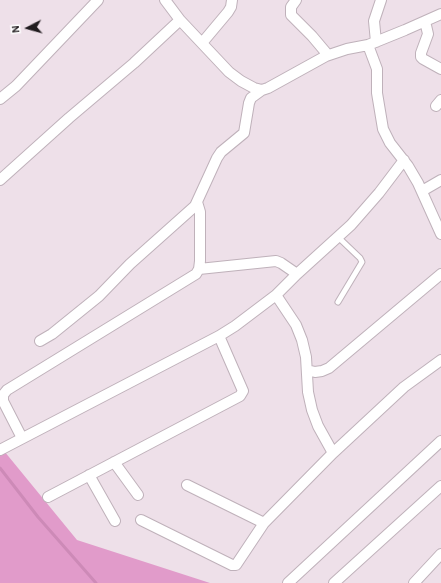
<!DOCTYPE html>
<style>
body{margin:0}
#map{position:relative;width:441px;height:583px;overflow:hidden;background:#eee0e9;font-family:"Alegreya Sans",sans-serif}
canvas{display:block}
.north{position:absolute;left:8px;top:8px;width:40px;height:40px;-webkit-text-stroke:3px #fff;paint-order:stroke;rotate:264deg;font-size:11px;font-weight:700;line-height:16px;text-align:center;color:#211c1f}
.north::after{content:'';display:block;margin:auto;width:14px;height:18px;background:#211c1f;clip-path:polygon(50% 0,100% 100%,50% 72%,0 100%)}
</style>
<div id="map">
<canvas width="441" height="583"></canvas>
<div class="north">N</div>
</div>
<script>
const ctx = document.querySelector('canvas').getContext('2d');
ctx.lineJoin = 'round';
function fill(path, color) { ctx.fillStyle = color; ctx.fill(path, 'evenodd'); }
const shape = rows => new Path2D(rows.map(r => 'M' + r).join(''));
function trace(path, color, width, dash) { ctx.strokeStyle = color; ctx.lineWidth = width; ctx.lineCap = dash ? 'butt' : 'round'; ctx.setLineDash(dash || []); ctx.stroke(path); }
const forest = shape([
 [0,446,77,540,210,583,0,583]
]);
const stream = shape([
 [0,468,38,517,96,583]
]);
const service = shape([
 [338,237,360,258,362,262,338,302]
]);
const minor = shape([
 [165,0,180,20,229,72,241,81,254,88,262,90,268,88,326,56,347,49,368,45,405,30,441,14],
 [296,0,291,7,291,15,312,36,328,55],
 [425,21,428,34,421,53,421,57,423,59,441,69],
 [376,42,374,21,381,0],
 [202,43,228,12,231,7,232,0],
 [368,45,377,69,377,93,383,129,390,143,408,166,418,183,441,234],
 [0,99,16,86,98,0],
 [436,106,441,100],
 [0,180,69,118,134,63,180,20],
 [422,191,441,180],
 [199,269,276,261,281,263,297,274],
 [276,295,296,325,302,340,306,357,308,392,312,410,318,426,333,453],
 [40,341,52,334,99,296,130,264,195,206,217,158,221,152,244,133,249,103,251,98,262,90],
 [307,370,315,372,322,371,329,368,441,274],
 [22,438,3,401,3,395,7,390,196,274,199,269,200,261,200,212,197,202],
 [0,450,219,336,235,326,276,295,297,274,351,225,379,193,404,160],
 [114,462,138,495],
 [89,475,115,521],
 [187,485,264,523],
 [48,497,240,396,243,391,219,336],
 [141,520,232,565,236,565,264,523,333,453,404,387,441,360],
 [288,583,441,441],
 [334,583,441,486],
 [414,583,441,554]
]);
fill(forest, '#e19bca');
trace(stream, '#cd8ab7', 3);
trace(service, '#bfb1ba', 7);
trace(minor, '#bfb1ba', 12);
trace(service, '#fff', 5);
trace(minor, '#fff', 10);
</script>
